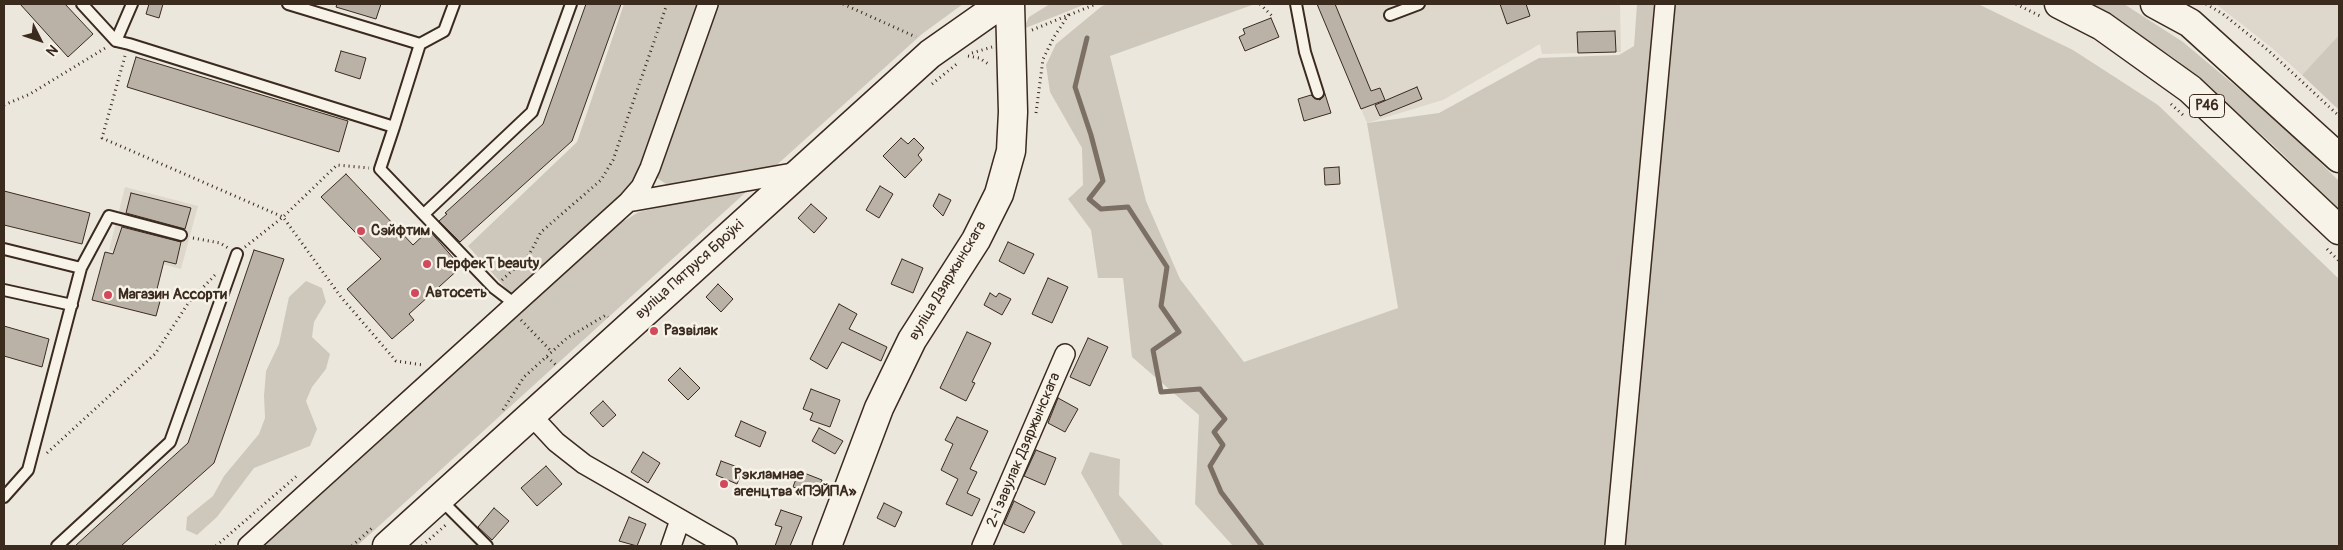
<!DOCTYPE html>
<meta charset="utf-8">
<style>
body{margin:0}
#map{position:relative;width:2343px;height:550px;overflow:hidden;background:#ece7dc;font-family:Pangolin,sans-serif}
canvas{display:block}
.frame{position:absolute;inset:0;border:5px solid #3b2a1e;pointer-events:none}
.north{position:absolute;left:15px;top:15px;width:50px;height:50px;-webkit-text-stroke:4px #f7f3e8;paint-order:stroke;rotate:131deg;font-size:14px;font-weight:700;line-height:20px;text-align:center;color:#3b2a1e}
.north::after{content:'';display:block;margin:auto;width:18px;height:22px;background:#3b2a1e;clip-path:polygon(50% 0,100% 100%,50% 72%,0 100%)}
</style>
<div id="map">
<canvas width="2343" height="550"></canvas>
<div class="frame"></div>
<div class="north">N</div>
</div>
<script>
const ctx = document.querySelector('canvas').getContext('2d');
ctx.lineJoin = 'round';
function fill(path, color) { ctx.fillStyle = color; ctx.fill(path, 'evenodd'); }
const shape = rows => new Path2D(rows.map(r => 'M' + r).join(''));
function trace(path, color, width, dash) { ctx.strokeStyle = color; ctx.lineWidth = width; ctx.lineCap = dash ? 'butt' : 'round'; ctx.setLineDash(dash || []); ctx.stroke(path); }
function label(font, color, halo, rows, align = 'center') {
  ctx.font = font + ' Pangolin,sans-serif'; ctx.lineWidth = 5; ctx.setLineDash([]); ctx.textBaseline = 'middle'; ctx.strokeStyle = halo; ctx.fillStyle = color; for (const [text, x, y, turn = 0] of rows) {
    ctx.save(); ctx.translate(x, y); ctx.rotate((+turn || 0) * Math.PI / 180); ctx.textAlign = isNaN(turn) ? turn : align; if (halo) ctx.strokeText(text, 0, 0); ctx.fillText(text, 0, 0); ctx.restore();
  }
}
const built = shape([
 [1317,4,1620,4,1621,52,1542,54,1540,44,1443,100,1367,123],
 [2216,4,2339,4,2339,35,2302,75,2272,48],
 [125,187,198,206,181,269,109,250]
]);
const green = shape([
 [624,4,700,4,638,174,619,201,511,294,468,246,577,142],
 [719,4,963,4,922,34,770,171,669,186,656,177,657,168],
 [1050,4,1086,4,1023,29,1029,17],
 [1109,4,1255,4,1110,56,1146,201,1180,279,1244,362,1398,308,1367,123,1439,113,1539,58,1619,55,1634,46,1637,4,1659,4,1606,546,1233,546,1195,504,1199,415,1132,357,1123,278,1098,278,1091,230,1068,199,1083,185,1082,148,1050,92,1046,65,1056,44,1102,6],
 [1673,4,1978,4,2073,50,2158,105,2339,279,2339,546,1624,546],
 [2085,4,2124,4,2183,42,2282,125,2339,181,2339,209,2270,142,2174,58,2107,15],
 [2339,35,2339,110,2302,75],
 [742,188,745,193,357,546,258,546,617,225,639,212],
 [306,281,322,288,326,302,314,322,312,337,330,354,326,369,312,387,306,401,317,429,310,446,254,468,217,517,197,535,186,530,187,517,213,496,224,476,259,434,265,418,264,396,266,371,279,344,289,297],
 [1090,452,1120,459,1119,495,1164,546,1123,546,1081,473]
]);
const stream = shape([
 [1087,38,1075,87,1091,135,1103,181,1089,199,1101,209,1128,207,1167,267,1161,306,1179,332,1153,350,1161,392,1200,389,1225,419,1214,432,1223,445,1210,466,1221,492,1262,546]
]);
const building = shape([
 [20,4,65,4,93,34,68,57,20,4],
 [149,4,163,4,159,18,146,14,149,4],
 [337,4,381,4,376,19,336,7,337,4],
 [586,4,621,4,572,141,460,242,439,221,447,214,445,213,543,124,586,4],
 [1317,4,1335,4,1371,91,1380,88,1385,100,1361,109,1317,4],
 [1500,4,1526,4,1530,16,1507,24,1500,4],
 [1271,18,1279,37,1245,51,1239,37,1245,34,1243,29,1271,18],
 [1615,31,1616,52,1578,53,1577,32,1615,31],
 [341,51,366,58,360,79,335,71,341,51],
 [136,57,348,121,339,152,127,87,136,57],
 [1417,87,1422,99,1380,116,1375,105,1417,87],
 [1325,94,1331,113,1304,121,1298,99,1311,95,1314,98,1320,100,1325,94],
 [901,138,908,144,914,138,924,148,918,155,922,160,905,178,883,156,901,138],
 [1339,167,1340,184,1325,185,1324,168,1339,167],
 [346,174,413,245,429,230,461,267,409,314,414,320,392,339,347,289,381,259,321,197,346,174],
 [880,186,893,194,879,218,866,210,880,186],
 [4,191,90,213,82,244,4,225,4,191],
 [131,193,191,208,185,229,126,213,131,193],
 [939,194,951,200,943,216,933,206,939,194],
 [811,204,827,218,814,233,798,218,811,204],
 [122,227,181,242,176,264,164,261,156,293,162,294,156,316,92,300,105,252,113,254,122,227],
 [1008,242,1034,254,1024,274,999,261,1008,242],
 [254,250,284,259,214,463,121,546,75,546,188,443,254,250],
 [902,259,923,268,913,293,891,284,902,259],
 [1048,278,1068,287,1052,323,1032,314,1048,278],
 [718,284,733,299,721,312,706,297,718,284],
 [990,293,996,297,999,293,1011,299,1002,315,984,305,990,293],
 [839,304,857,314,849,329,887,347,881,361,842,342,827,369,810,359,839,304],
 [4,326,49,339,42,367,4,356,4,326],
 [967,332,991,343,972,382,975,383,966,401,940,388,967,332],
 [1088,338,1108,347,1090,386,1070,377,1088,338],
 [680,368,700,388,688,400,668,380,680,368],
 [811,389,840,400,830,427,810,420,813,413,803,409,811,389],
 [1058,398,1078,409,1065,432,1048,423,1058,398],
 [603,401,616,415,603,427,590,413,603,401],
 [957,417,988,431,970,469,977,472,967,493,980,499,972,516,946,504,958,479,941,470,953,444,945,440,957,417],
 [741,421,766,432,760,447,735,436,741,421],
 [819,428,843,441,835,454,812,441,819,428],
 [1036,450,1056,458,1045,485,1024,476,1036,450],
 [643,452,660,463,648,483,631,472,643,452],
 [721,461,743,469,737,484,716,475,721,461],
 [546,466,562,484,537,506,521,488,546,466],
 [799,471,822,480,817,495,793,487,799,471],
 [1014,501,1035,512,1024,533,1004,524,1014,501],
 [884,503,902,512,895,527,877,518,884,503],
 [494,508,509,521,492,540,478,527,494,508],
 [781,510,802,517,790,546,775,546,782,527,775,525,781,510],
 [629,517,646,524,637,546,619,541,629,517]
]);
const path = shape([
 [843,4,916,37],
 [1260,4,1274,18],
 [2016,4,2040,16],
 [2206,4,2223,14,2269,51,2339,116],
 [1032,30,1096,4],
 [972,53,992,47],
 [125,56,102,138,283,217,341,297,396,361,423,365],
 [968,56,979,58,990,65],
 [932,84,958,63],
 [2171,104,2183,115],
 [4,105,30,94,107,47],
 [1036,113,1043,59,1054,37,1069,14],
 [193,238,220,243,228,248],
 [245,247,283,217,337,165,369,168],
 [2327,249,2339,261],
 [502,280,529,255,541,232,601,180,613,160,667,4],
 [521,320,552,352],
 [547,357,556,365],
 [503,410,524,377,567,338,606,315,608,317],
 [47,453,155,354,189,302,215,275],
 [216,546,299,474],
 [352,546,372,528],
 [422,546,448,523]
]);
const lane = shape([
 [82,4,116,41,129,44,394,127,380,169,494,288,515,304],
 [288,4,420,44,444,31,454,4],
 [1296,4,1305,52,1318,93],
 [1390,15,1419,4],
 [116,41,132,4],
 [394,127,420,44],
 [424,214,532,112,571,4],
 [4,249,81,268,28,470,4,497],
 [81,268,109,216,181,235],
 [4,290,72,305],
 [440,499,487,546],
 [57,546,170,442,237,254]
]);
const street = shape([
 [628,202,798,172],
 [531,415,556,442,584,464,727,546],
 [248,546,628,202,641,187,650,168,708,4],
 [671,546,680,520],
 [982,546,1065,354],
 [1615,546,1665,4]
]);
const secondary = shape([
 [387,546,930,54,1001,4],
 [827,546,879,408,912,340,976,240,999,194,1011,151,1013,112,1010,4]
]);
const primary = shape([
 [2059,4,2102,26,2190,89,2339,230],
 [2155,4,2190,23,2339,158]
]);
const markers = [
 [361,231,5,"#d1495b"],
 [427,264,5,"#d1495b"],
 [415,293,5,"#d1495b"],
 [108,295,5,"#d1495b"],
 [654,331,5,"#d1495b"],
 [724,484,5,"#d1495b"]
];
const shields = [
 [2207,106,35]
];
const shieldNames = [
 ["Р46",2207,106]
];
const poiNames = [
 ["Сэйфтим",371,231],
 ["ПерфекТ beauty",437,264],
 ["Автосеть",425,293],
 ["Магазин Ассорти",118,295],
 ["Развілак",664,331],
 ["Рэкламнае",734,475],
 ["агенцтва «ПЭЙПА»",734,492]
];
const streetNames = [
 ["вуліца Пятруся Броўкі",690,270,-42],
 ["вуліца Дзяржынскага",948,281,-59],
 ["2-і завулак Дзяржынскага",1024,450,-67]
];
fill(built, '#ddd7cc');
fill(green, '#cec8bc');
trace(stream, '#7c7064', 5);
fill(building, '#bab2a7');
trace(building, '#3b2a1e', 1);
trace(lane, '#3b2a1e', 14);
trace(street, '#3b2a1e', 22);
trace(secondary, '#3b2a1e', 31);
trace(primary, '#3b2a1e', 31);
trace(path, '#3b2a1e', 3, [1, 4]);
trace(lane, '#f7f3e8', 10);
trace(street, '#f7f3e8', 19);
trace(secondary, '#f7f3e8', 28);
trace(primary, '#f7f3e8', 28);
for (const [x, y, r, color] of markers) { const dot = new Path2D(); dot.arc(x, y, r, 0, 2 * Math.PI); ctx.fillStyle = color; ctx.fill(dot); trace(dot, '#f7f3e8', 2); }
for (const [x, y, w] of shields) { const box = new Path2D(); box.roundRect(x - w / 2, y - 11.5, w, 23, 4); ctx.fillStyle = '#f7f3e8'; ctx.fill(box); trace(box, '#3b2a1e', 1); }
label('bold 14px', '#3b2a1e', null, shieldNames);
label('bold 15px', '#3b2a1e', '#f7f3e8', poiNames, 'left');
label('15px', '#3b2a1e', '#f7f3e8', streetNames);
</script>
